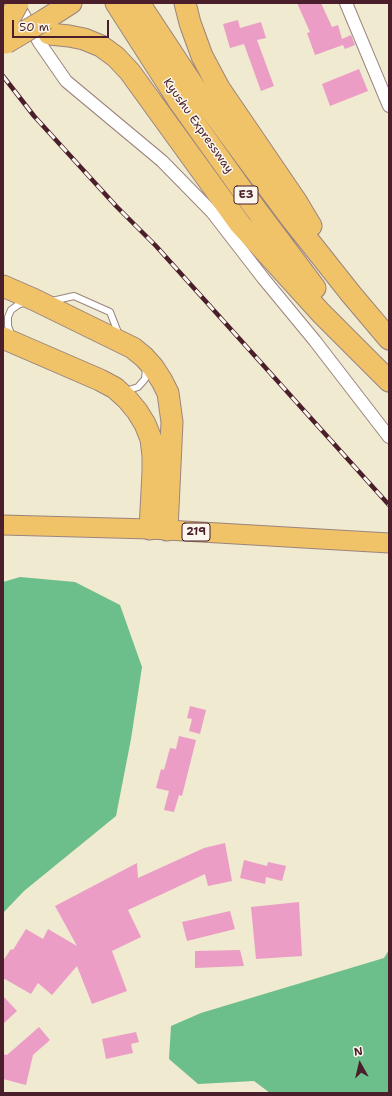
<!DOCTYPE html>
<style>
body{margin:0}
#map{position:relative;width:392px;height:1096px;overflow:hidden;background:#efead0;font-family:"Shantell Sans",sans-serif}
canvas{display:block}
.frame{position:absolute;inset:0;border:4px solid #4a1f2b;pointer-events:none}
.north{position:absolute;left:340px;top:1044px;width:40px;height:40px;-webkit-text-stroke:3px #fbf7ec;paint-order:stroke;rotate:352deg;font-size:11px;font-weight:700;line-height:16px;text-align:center;color:#4a1f2b}
.north::after{content:'';display:block;margin:auto;width:14px;height:18px;background:#4a1f2b;clip-path:polygon(50% 0,100% 100%,50% 72%,0 100%)}
.scale{position:absolute;left:12px;top:20px;width:97px;height:18px;box-sizing:border-box;border:2px solid #4a1f2b;border-top:0;padding-left:5px;font-size:12px;line-height:14px;white-space:nowrap;color:#4a1f2b;-webkit-text-stroke:3px #fbf7ec;paint-order:stroke}
</style>
<div id="map">
<canvas width="392" height="1096"></canvas>
<div class="frame"></div>
<div class="north">N</div>
<div class="scale">50 m</div>
</div>
<script>
const ctx = document.querySelector('canvas').getContext('2d');
ctx.lineJoin = 'round';
function fill(path, color) { ctx.fillStyle = color; ctx.fill(path, 'evenodd'); }
const shape = rows => new Path2D(rows.map(r => 'M' + r).join(''));
function trace(path, color, width, dash) { ctx.strokeStyle = color; ctx.lineWidth = width; ctx.lineCap = dash ? 'butt' : 'round'; ctx.setLineDash(dash || []); ctx.stroke(path); }
function label(font, color, halo, rows, align = 'center') {
  ctx.font = font + ' "Shantell Sans",sans-serif'; ctx.lineWidth = 3; ctx.setLineDash([]); ctx.textBaseline = 'middle'; ctx.strokeStyle = halo; ctx.fillStyle = color; for (const [text, x, y, turn = 0] of rows) {
    ctx.save(); ctx.translate(x, y); ctx.rotate((+turn || 0) * Math.PI / 180); ctx.textAlign = isNaN(turn) ? turn : align; if (halo) ctx.strokeText(text, 0, 0); ctx.fillText(text, 0, 0); ctx.restore();
  }
}
const forest = shape([
 [20,577,75,582,120,605,142,667,131,739,116,816,24,891,3,913,3,582],
 [389,950,389,1093,270,1093,254,1081,198,1084,169,1059,171,1026,201,1013,384,958]
]);
const building = shape([
 [297,3,321,3,332,27,338,25,342,39,351,35,355,45,345,49,343,45,315,55,307,33,310,32],
 [238,20,240,28,261,22,266,38,257,40,274,86,261,91,244,44,230,48,223,24],
 [359,69,368,91,330,106,322,84],
 [190,706,206,710,200,734,189,731,192,719,187,718],
 [179,736,196,740,182,796,179,795,174,812,164,810,169,791,156,788,161,769,164,770,170,748,176,749],
 [225,843,232,881,208,886,205,874,128,910,141,937,112,951,127,991,92,1004,77,966,52,995,38,983,31,994,3,978,3,961,11,949,13,950,26,929,43,939,48,929,77,946,55,906,137,863,138,878,204,848],
 [244,860,267,866,268,862,286,866,282,881,266,877,265,884,240,878],
 [299,902,302,956,256,959,251,907],
 [230,911,235,929,187,941,182,922],
 [240,950,244,966,195,968,195,951],
 [3,996,17,1011,3,1024],
 [39,1027,50,1040,33,1055,26,1085,3,1079,3,1054,7,1055],
 [136,1032,139,1042,131,1044,133,1053,106,1059,102,1039]
]);
const service = shape([
 [52,301,74,296,110,312,119,335],
 [12,336,8,326,8,317,11,310,18,305,26,302],
 [125,390,129,390,138,387,145,379,146,368]
]);
const minor = shape([
 [17,3,39,42,66,81,162,161,212,212,263,278,315,341,389,437],
 [346,3,389,106]
]);
const trunk = shape([
 [3,525,150,529,389,543]
]);
const motorway = shape([
 [116,3,180,103,255,208,315,288],
 [139,3,199,94,290,217,351,294,389,339],
 [185,3,190,23,202,56,219,88,296,201,311,226],
 [46,19,71,3],
 [49,34,69,36,84,39,101,46,116,57,130,72,240,224,321,313,389,381],
 [3,286,33,299,133,348,144,357,153,367,162,381,168,393,172,422,167,530],
 [3,338,100,380,115,388,127,399,137,411,145,424,151,439,153,456,153,472,150,529]
]);
const rail = shape([
 [3,76,34,116,116,206,156,246,389,505]
]);
const motorwayBridge = shape([
 [3,24,12,14,18,3],
 [6,43,46,19]
]);
const shields = [
 [246,195,24],
 [196,532,28]
];
const shieldNames = [
 ["E3",246,195],
 ["219",196,532]
];
const streetNames = [
 ["Kyushu Expressway",198,126,55]
];
fill(forest, '#6cbe8a');
fill(building, '#eb9dc6');
trace(service, '#9c847e', 8);
trace(minor, '#9c847e', 14);
trace(trunk, '#9c847e', 21);
trace(motorway, '#9c847e', 23);
trace(service, '#fff', 6);
trace(minor, '#fff', 12);
trace(trunk, '#f0c369', 19);
trace(motorway, '#f0c369', 21);
trace(rail, '#4a1f2b', 4.5);
trace(rail, '#fbf7ec', 3, [9]);
trace(motorwayBridge, '#9c847e', 23, []);
trace(motorwayBridge, '#f0c369', 21);
for (const [x, y, w] of shields) { const box = new Path2D(); box.roundRect(x - w / 2, y - 9, w, 18, 3); ctx.fillStyle = '#fbf7ec'; ctx.fill(box); trace(box, '#4a1f2b', 1); }
label('bold 11px', '#4a1f2b', null, shieldNames);
label('12px', '#4a1f2b', '#fbf7ec', streetNames);
</script>
